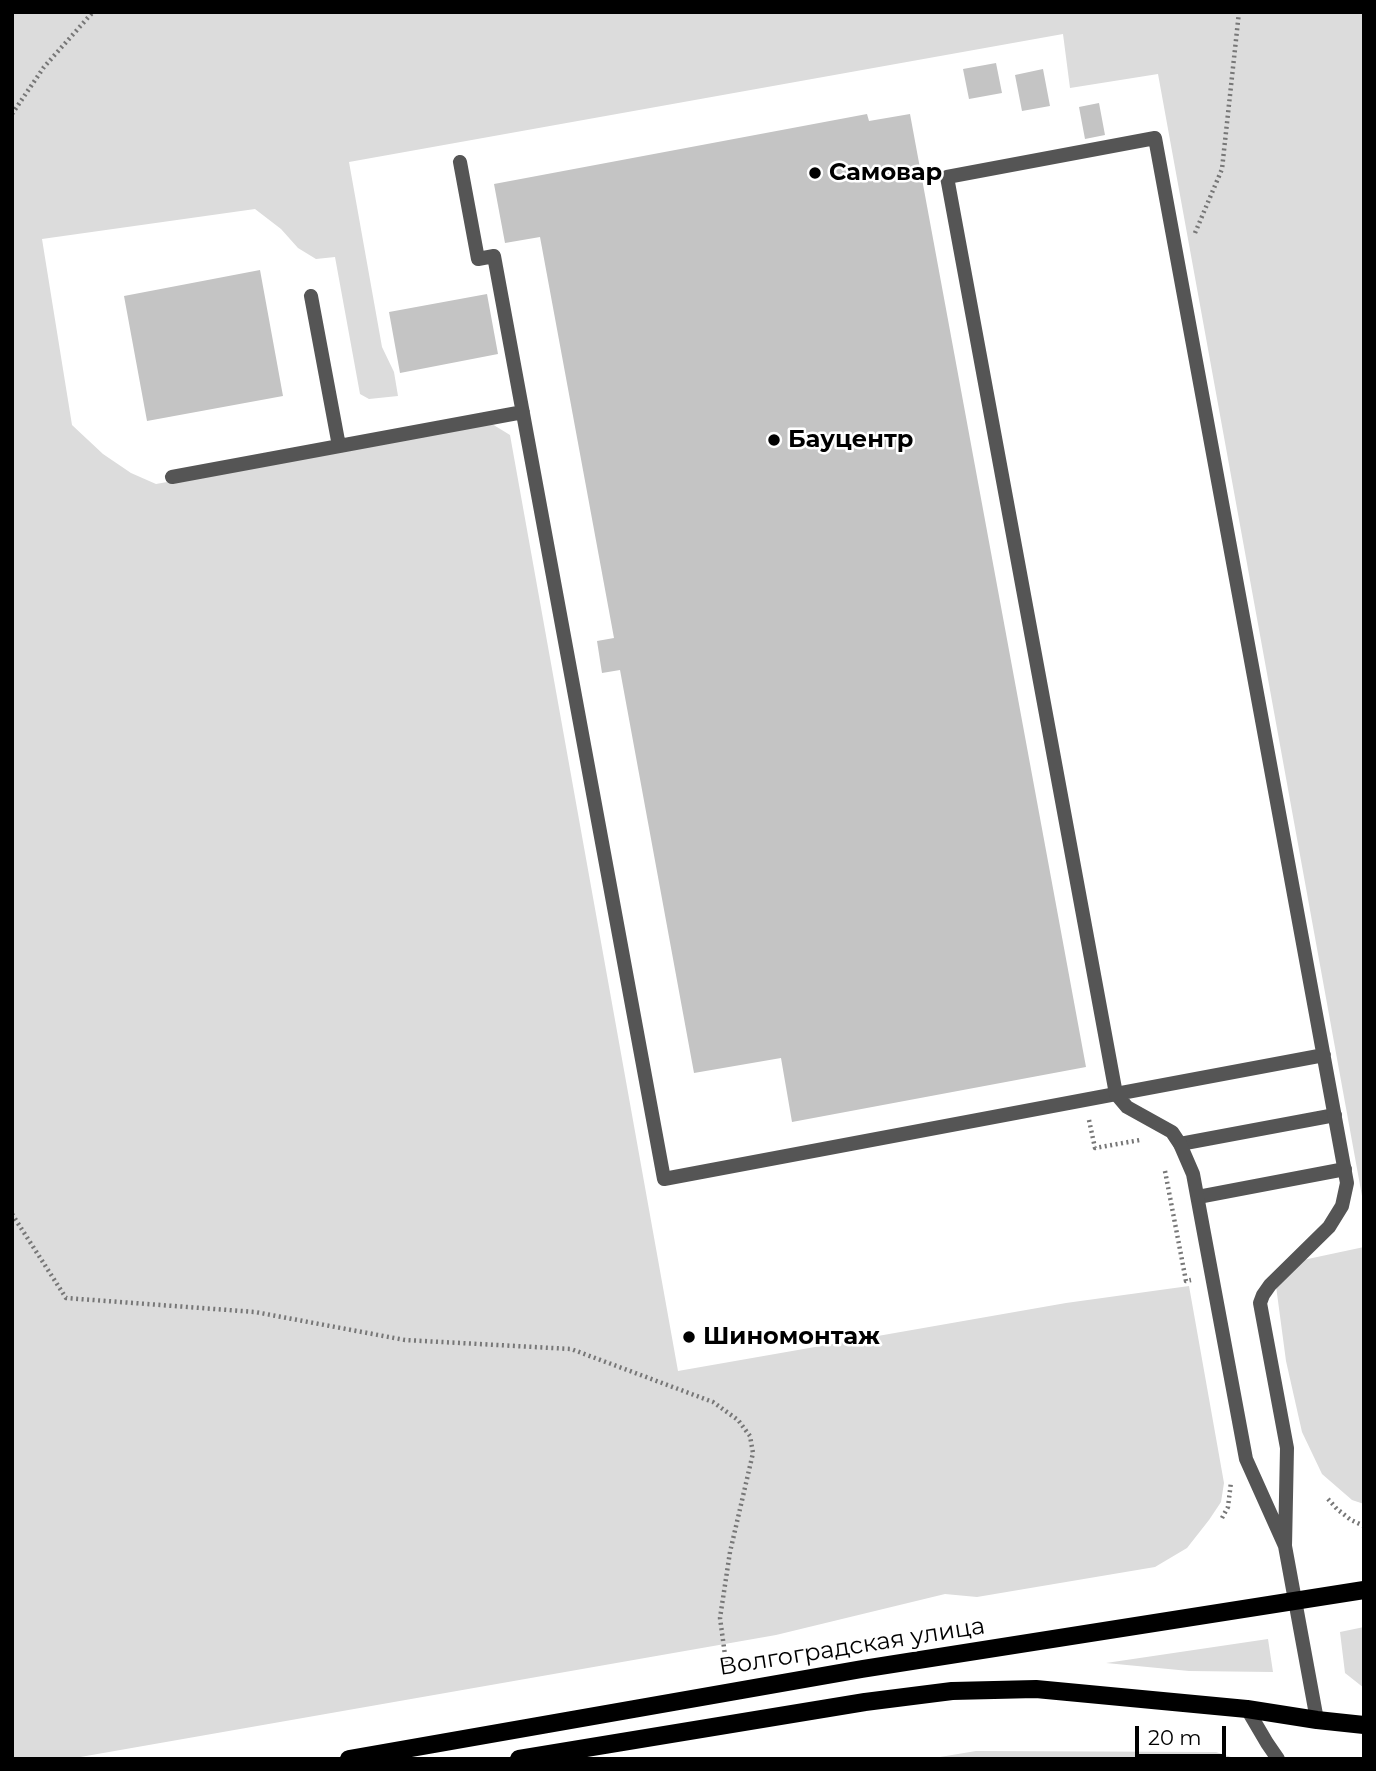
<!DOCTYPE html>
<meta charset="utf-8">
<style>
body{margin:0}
#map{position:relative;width:1376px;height:1771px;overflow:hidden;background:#fff;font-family:Montserrat,sans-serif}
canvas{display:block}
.frame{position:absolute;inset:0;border:14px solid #000;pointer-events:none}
.scale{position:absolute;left:1135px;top:1726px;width:91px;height:32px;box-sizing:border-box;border:4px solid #000;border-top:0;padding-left:9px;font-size:21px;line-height:24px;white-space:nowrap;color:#000;-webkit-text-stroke:5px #fff;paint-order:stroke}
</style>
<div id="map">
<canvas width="1376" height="1771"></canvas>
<div class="frame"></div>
<div class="scale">20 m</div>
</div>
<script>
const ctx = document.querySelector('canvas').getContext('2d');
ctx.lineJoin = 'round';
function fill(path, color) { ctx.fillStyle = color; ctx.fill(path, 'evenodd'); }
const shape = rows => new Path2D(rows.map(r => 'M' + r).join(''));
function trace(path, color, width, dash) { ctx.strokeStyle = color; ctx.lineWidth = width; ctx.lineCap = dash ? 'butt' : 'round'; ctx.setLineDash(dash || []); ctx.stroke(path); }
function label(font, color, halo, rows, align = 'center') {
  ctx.font = font + ' Montserrat,sans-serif'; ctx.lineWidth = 5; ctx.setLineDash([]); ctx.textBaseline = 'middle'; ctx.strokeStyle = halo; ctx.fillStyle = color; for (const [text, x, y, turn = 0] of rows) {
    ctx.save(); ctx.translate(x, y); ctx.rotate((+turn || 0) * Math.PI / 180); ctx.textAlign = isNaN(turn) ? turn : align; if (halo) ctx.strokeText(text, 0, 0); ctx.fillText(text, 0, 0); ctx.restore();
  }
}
const green = shape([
 [12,12,1364,12,1364,1207,1158,74,1070,88,1063,34,349,162,382,347,394,372,398,396,369,399,360,394,335,257,316,259,298,248,281,229,255,209,42,239,72,425,103,454,131,473,156,484,492,424,510,435,678,1371,1066,1303,1189,1286,1224,1483,1221,1502,1209,1520,1187,1548,1155,1567,977,1597,945,1594,776,1635,69,1759,12,1759],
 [1364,1247,1364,1504,1352,1500,1322,1474,1302,1432,1286,1361,1276,1286,1303,1260],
 [1364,1627,1364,1688,1345,1673,1340,1632],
 [1268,1639,1273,1672,1189,1671,1106,1663],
 [976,1751,1216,1752,1237,1759,928,1759]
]);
const building = shape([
 [996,63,1002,93,969,99,963,69],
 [1043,69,1050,106,1022,111,1015,75],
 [1099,103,1105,135,1085,139,1079,107],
 [867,114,869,121,910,114,1086,1067,792,1122,781,1058,694,1073,620,670,602,673,597,641,614,638,540,237,505,243,494,184],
 [260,270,283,396,147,421,124,296],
 [487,294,498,354,400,373,389,312]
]);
const path = shape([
 [12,114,44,67,93,12],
 [1195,233,1222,169,1239,12],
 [1089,1120,1095,1148,1140,1140],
 [1165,1171,1186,1281,1191,1280],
 [12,1214,66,1298,255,1312,405,1340,571,1349,713,1402,738,1420,750,1436,753,1453,730,1552,720,1618,727,1670],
 [1328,1499,1337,1509,1351,1520,1364,1526],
 [1222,1518,1228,1507,1231,1482]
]);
const lane = shape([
 [460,162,478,259,494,256,664,1179,1116,1094],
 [311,296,339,446],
 [172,477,523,412],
 [1180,1144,1335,1115],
 [1198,1197,1345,1169],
 [1247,1709,1267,1743,1278,1759]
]);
const street = shape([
 [1116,1094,1324,1055],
 [1285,1546,1246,1459,1193,1174,1180,1144,1172,1132,1127,1107,1116,1094,947,177,1155,138,1347,1183,1342,1206,1329,1227,1270,1285,1263,1295,1260,1303,1287,1448,1285,1546,1317,1720]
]);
const primary = shape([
 [349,1759,862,1669,1364,1590],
 [519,1759,865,1702,952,1691,1036,1689,1247,1709,1317,1720,1364,1725]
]);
const markers = [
 [815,173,7,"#000"],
 [774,440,7,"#000"],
 [689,1337,7,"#000"]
];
const poiNames = [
 ["Самовар",829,173],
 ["Бауцентр",788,440],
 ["Шиномонтаж",703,1337]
];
const streetNames = [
 ["Волгоградская улица",852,1647,-9]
];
fill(green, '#dcdcdc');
fill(building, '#c4c4c4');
trace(path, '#777', 4.5, [2, 3.5]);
trace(lane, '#555', 14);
trace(street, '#555', 14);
trace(primary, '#000', 18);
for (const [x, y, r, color] of markers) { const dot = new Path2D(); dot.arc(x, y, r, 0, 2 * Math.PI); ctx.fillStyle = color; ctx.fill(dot); trace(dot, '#fff', 2.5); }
label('bold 24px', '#000', '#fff', poiNames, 'left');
label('24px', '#000', '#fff', streetNames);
</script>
